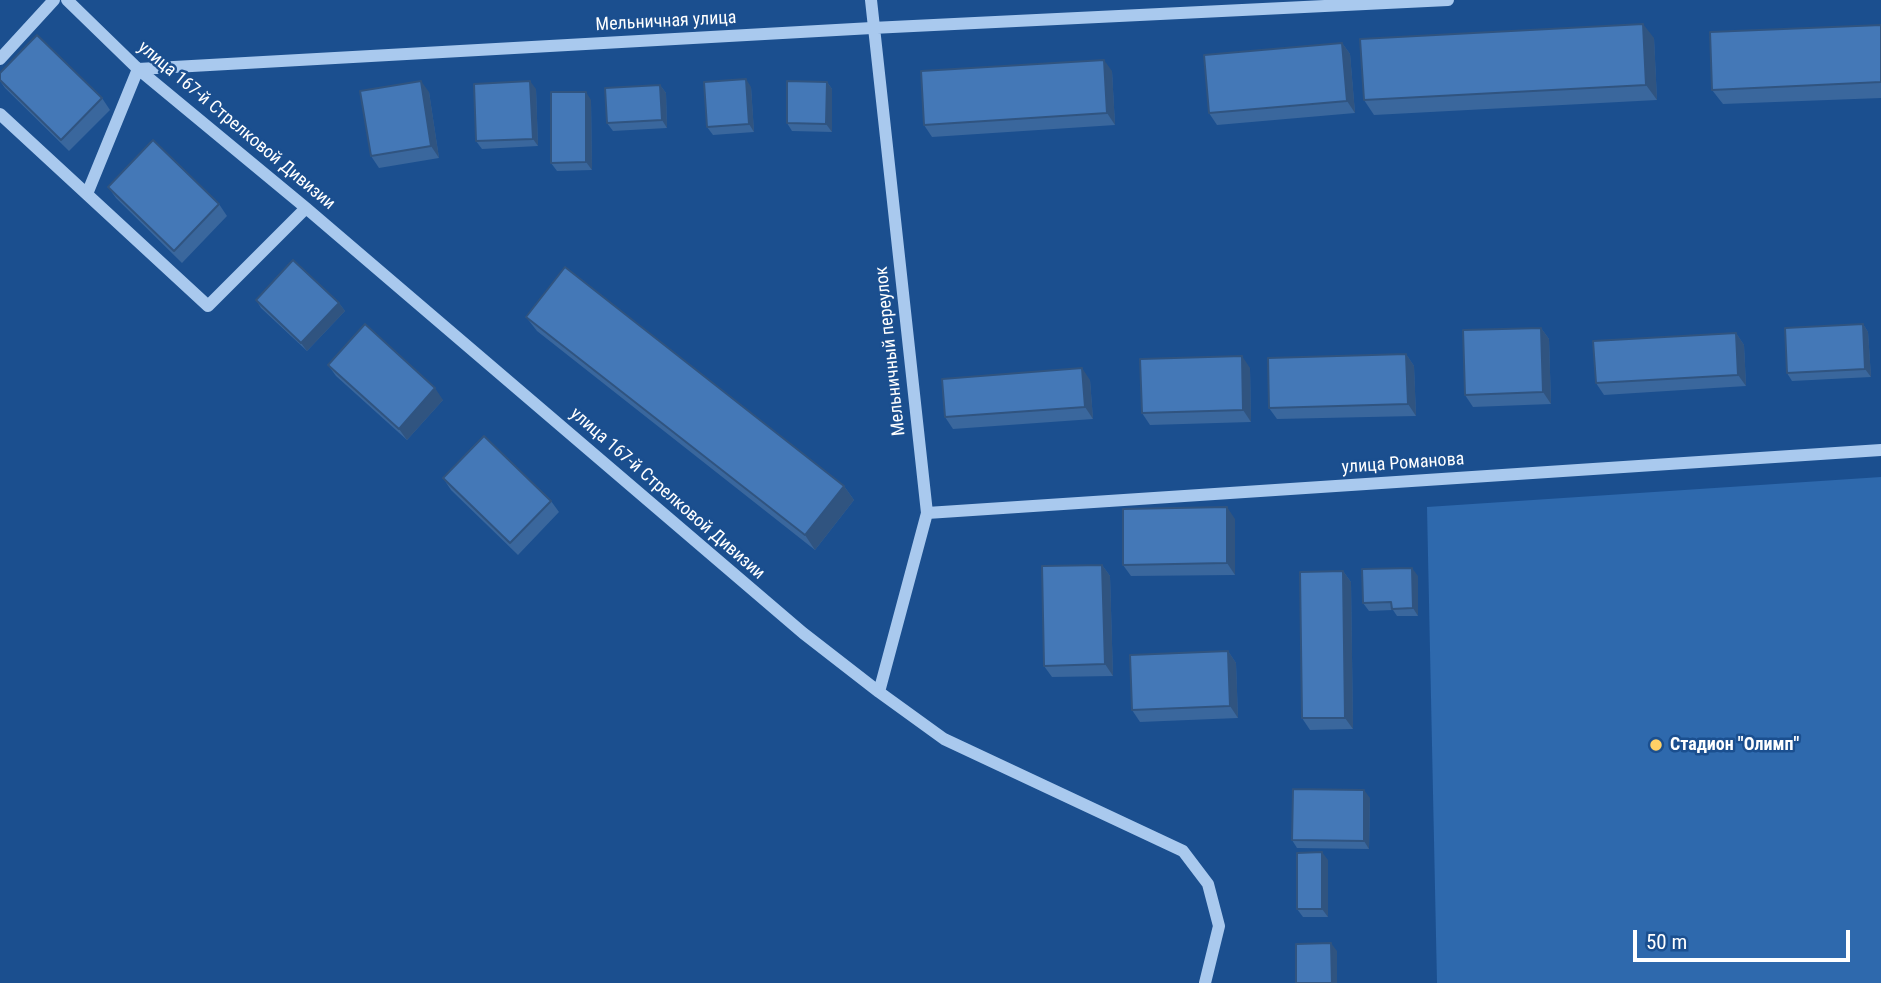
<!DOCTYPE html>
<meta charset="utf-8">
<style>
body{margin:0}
#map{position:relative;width:1881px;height:983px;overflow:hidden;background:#1b4f8f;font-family:"Roboto Condensed",sans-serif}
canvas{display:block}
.scale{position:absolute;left:1633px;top:930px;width:217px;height:32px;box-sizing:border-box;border:4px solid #fff;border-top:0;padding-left:9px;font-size:21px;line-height:24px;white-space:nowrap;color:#fff;-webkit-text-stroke:5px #1b4f8f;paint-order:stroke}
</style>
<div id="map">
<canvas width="1881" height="983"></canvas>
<div class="scale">50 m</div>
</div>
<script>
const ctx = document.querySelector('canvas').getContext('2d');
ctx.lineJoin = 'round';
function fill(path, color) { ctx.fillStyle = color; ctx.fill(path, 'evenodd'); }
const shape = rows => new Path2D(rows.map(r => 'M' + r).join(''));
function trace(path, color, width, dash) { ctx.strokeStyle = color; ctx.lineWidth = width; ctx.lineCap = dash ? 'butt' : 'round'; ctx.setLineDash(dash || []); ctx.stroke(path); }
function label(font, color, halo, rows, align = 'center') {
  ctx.font = font + ' "Roboto Condensed",sans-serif'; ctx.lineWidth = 5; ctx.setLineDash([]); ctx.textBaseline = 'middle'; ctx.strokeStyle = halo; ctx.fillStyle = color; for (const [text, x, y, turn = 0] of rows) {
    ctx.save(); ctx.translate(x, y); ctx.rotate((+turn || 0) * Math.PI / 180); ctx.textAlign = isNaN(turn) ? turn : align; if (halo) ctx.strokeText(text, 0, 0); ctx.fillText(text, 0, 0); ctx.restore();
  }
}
const green = shape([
 [1881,477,1881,983,1437,983,1427,507]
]);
const minor = shape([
 [67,0,138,69,306,208,803,633,879,692,944,739,1183,851,1208,884,1219,926,1205,983],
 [871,0,927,513,879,692],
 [0,59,54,0],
 [0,114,208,306,306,208],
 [87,194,138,69,872,28,1448,0],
 [927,513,1881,450]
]);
const wall = shape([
 [1881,25,1881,98,1723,104,1712,90],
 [1654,38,1657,100,1374,115,1364,100],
 [1342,43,1350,54,1355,113,1217,125,1209,113],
 [1112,71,1115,125,932,137,924,125],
 [0,73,102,98,110,110,69,151,5,88,0,81],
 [827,82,832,89,832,132,792,131,787,123],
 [660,85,666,93,667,128,613,131,607,123],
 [751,87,754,132,713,135,707,127],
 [536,89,538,146,482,149,476,141],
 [429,92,439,158,379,168,371,156],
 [591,100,592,170,557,171,551,163],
 [108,187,219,204,227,216,182,263,116,198],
 [256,300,339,303,345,311,307,351,261,308],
 [526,317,844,486,854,500,815,550,537,331],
 [1863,324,1868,332,1871,377,1792,381,1787,373],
 [1541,328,1549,339,1551,404,1473,407,1465,395],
 [1736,333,1744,345,1746,386,1604,395,1596,383],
 [1406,354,1414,366,1416,416,1277,419,1269,408],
 [328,365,443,400,407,440,336,376],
 [1250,368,1251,422,1150,425,1142,413],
 [1090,380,1093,419,953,429,945,417],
 [443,478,551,501,559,512,518,555,451,490],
 [1235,519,1235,575,1131,576,1123,565],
 [1102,565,1110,576,1113,676,1052,677,1044,666],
 [1343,571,1351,582,1353,729,1310,730,1302,718],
 [1418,576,1418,616,1397,616,1393,610,1369,611,1363,603],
 [1228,651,1236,663,1238,718,1140,722,1132,710],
 [1370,798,1369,849,1297,848,1292,840],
 [1328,860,1328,917,1303,917,1297,909]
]);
const shadedWall = shape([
 [1643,24,1654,38,1657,100,1646,85],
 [1342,43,1350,54,1355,113,1347,101],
 [1104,60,1112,71,1115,125,1107,113],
 [746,79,751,87,754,132,749,124],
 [421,81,429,92,439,158,431,146],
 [530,81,536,89,538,146,533,139],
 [827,82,832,89,832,132,826,124],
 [660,85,666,93,667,128,662,120],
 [586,92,591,100,592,170,586,162],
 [339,303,345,311,307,351,301,343],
 [1863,324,1868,332,1871,377,1865,369],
 [1541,328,1549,339,1551,404,1543,392],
 [1736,333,1744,345,1746,386,1738,375],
 [1406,354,1414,366,1416,416,1408,404],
 [1242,356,1250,368,1251,422,1243,410],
 [1082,368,1090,380,1093,419,1085,407],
 [435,388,443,400,407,440,399,429],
 [844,486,854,500,815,550,805,535],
 [1227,507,1235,519,1235,575,1227,563],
 [1102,565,1110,576,1113,676,1105,664],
 [1412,568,1418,576,1418,616,1413,608],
 [1343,571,1351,582,1353,729,1345,718],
 [1228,651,1236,663,1238,718,1230,706],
 [1364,790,1370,798,1369,849,1364,841],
 [1322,852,1328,860,1328,917,1322,909],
 [1331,943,1337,951,1337,983,1332,983]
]);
const building = shape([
 [1643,24,1646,85,1364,100,1360,39,1643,24],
 [1881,25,1881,82,1712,90,1710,32,1881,25],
 [37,35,102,98,61,140,0,80,0,73,37,35],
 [1342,43,1347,101,1209,113,1204,55,1342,43],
 [1104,60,1107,113,924,125,921,71,1104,60],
 [746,79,749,124,707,127,704,82,746,79],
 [421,81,431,146,371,156,360,91,421,81],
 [530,81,533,139,476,141,474,84,530,81],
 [787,81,827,82,826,124,787,123,787,81],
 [660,85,662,120,607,123,605,88,660,85],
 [551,92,586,92,586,162,551,163,551,92],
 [153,140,219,204,174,251,108,187,153,140],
 [293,260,339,303,301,343,256,300,293,260],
 [565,267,844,486,805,535,526,317,565,267],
 [365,324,435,388,399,429,328,365,365,324],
 [1863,324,1865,369,1787,373,1785,328,1863,324],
 [1541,328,1543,392,1465,395,1463,330,1541,328],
 [1736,333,1738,375,1596,383,1593,341,1736,333],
 [1406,354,1408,404,1269,408,1268,358,1406,354],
 [1242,356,1243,410,1142,413,1140,359,1242,356],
 [1082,368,1085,407,945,417,942,379,1082,368],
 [484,436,551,501,510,543,443,478,484,436],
 [1227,507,1227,563,1123,565,1123,509,1227,507],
 [1102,565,1105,664,1044,666,1042,566,1102,565],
 [1412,568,1413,608,1392,609,1391,602,1363,603,1362,569,1412,568],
 [1343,571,1345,718,1302,718,1300,572,1343,571],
 [1228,651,1230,706,1132,710,1130,655,1228,651],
 [1293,789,1364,790,1364,841,1292,840,1293,789],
 [1322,852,1322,909,1297,909,1297,853,1322,852],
 [1331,943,1332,983,1296,983,1296,944,1331,943]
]);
const markers = [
 [1656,745,7,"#ffd166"]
];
const streetNames = [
 ["Мельничная улица",666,22,-3],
 ["улица 167-й Стрелковой Дивизии",236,126,40],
 ["Мельничный переулок",891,351,-96],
 ["улица Романова",1403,464,-4],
 ["улица 167-й Стрелковой Дивизии",667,494,41]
];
const poiNames = [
 ["Стадион \"Олимп\"",1670,745]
];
fill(green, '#2e69ad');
trace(minor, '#a9c9ee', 12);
fill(wall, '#3a679d');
fill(shadedWall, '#305480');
fill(building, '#4478b7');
trace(building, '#305480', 2);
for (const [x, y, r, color] of markers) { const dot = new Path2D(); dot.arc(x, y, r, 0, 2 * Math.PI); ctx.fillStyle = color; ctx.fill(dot); trace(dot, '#1b4f8f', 2.5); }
label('18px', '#fff', '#1b4f8f', streetNames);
label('bold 18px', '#fff', '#1b4f8f', poiNames, 'left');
</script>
